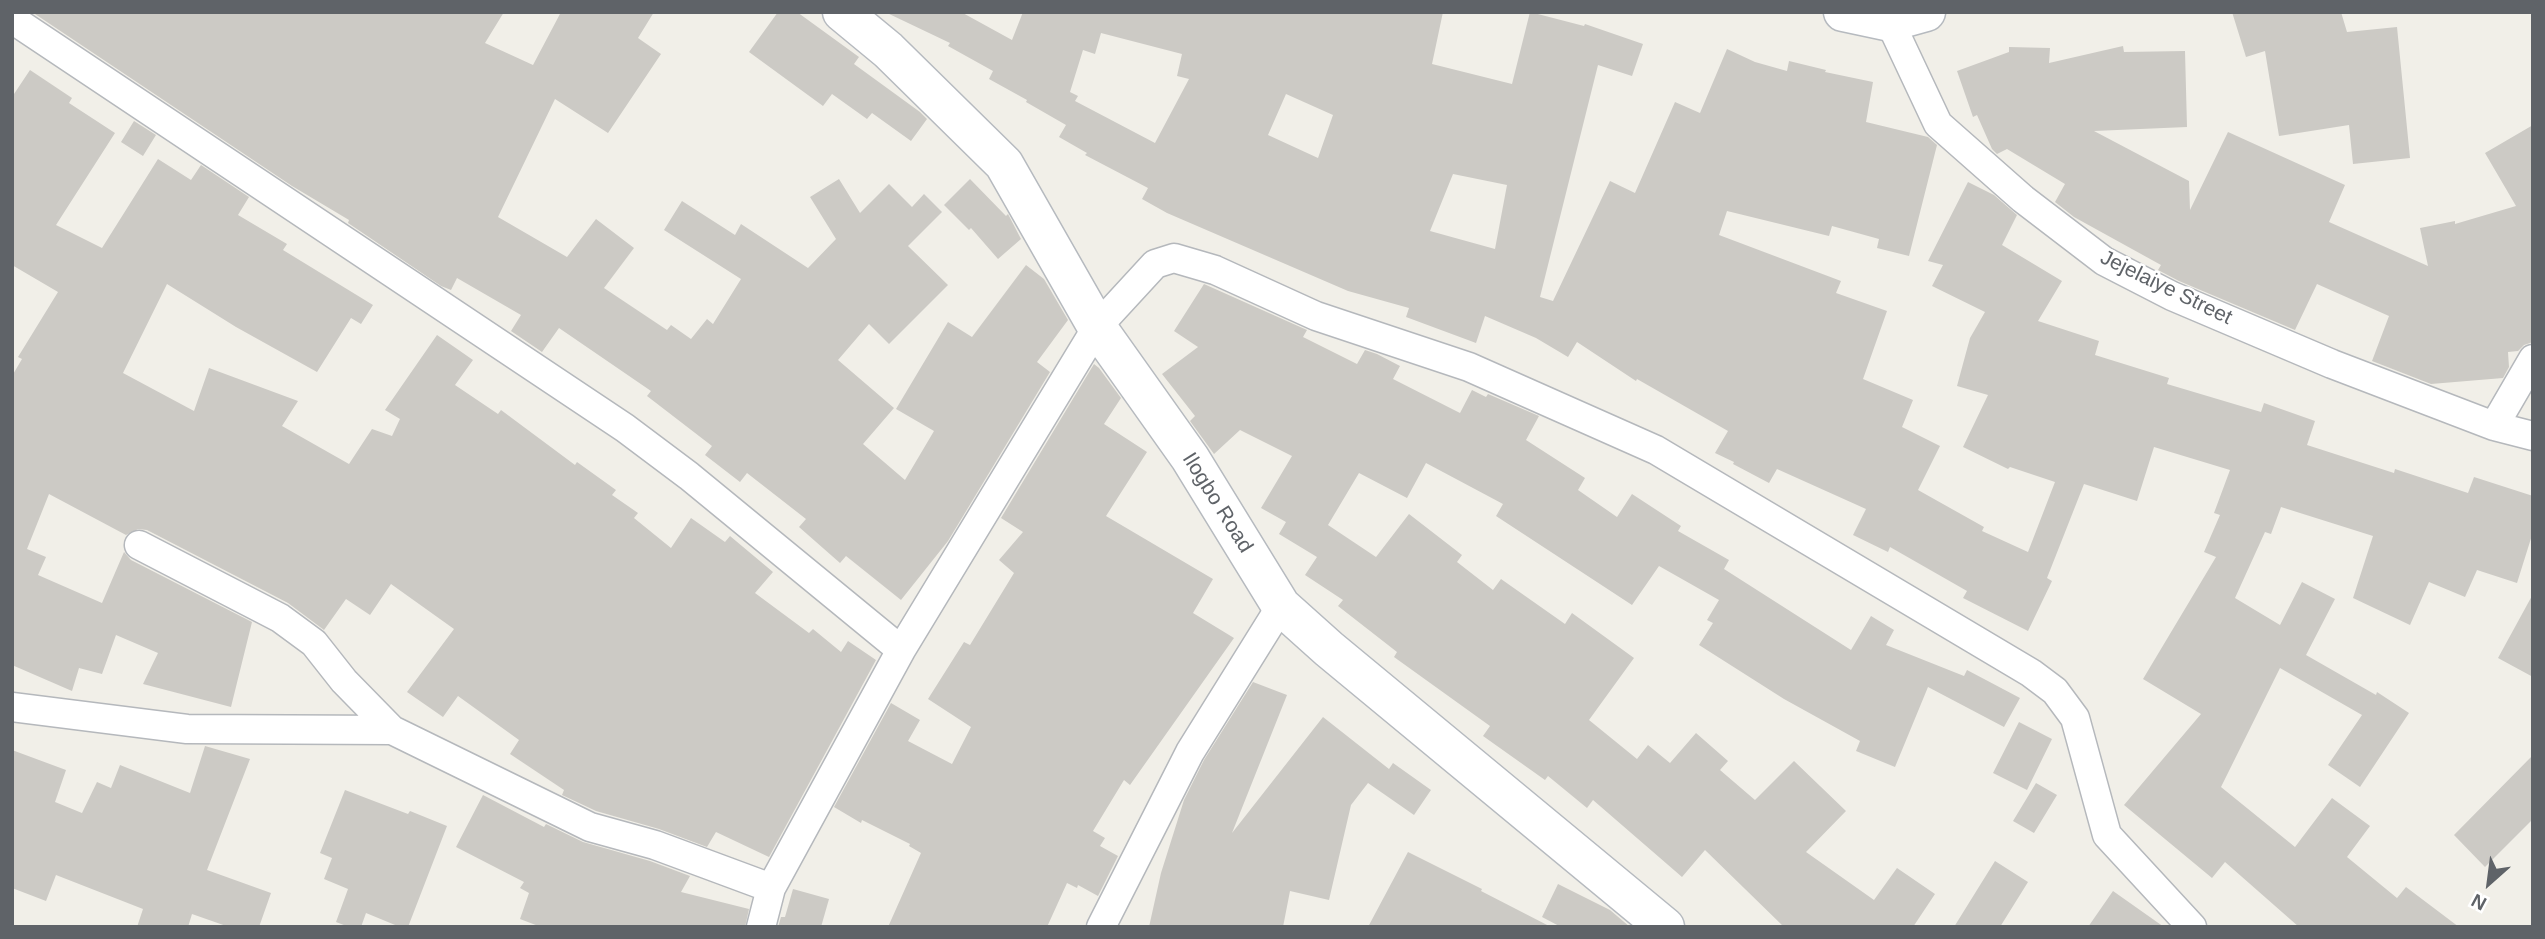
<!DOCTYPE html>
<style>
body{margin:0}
#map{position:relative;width:2545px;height:939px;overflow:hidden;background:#f1efe8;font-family:Arial,sans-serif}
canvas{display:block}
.frame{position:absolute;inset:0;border:14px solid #5f6368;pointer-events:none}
.north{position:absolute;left:2454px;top:848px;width:70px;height:70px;-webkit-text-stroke:5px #fff;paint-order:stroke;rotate:208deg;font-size:19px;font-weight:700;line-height:28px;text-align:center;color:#5f6368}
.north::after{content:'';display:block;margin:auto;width:24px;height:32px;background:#5f6368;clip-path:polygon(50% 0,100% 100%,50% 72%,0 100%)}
</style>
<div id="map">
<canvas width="2545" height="939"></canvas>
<div class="frame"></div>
<div class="north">N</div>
</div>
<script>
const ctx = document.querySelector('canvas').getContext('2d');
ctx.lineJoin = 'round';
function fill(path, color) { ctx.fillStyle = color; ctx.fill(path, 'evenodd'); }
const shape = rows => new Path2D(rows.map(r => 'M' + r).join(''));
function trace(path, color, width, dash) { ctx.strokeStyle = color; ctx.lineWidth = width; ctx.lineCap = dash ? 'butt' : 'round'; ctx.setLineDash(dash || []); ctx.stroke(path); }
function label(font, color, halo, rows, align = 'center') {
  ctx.font = font + ' Arial,sans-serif'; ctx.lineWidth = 5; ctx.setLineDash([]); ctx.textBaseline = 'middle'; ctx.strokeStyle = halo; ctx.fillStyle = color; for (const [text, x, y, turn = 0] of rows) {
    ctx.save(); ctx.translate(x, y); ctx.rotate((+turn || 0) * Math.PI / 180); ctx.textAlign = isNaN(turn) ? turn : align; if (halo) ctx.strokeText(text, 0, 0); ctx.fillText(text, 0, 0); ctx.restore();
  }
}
const building = shape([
 [32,12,504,12,485,43,533,65,561,12,654,12,638,38,661,54,608,133,555,99,498,217,567,257,596,219,634,248,604,288,667,330,671,325,691,339,707,319,713,324,741,279,664,230,682,201,735,235,741,224,808,268,836,239,810,197,839,179,860,213,889,184,912,207,924,194,942,212,908,246,948,285,889,344,869,324,838,360,894,408,863,444,905,480,934,431,896,409,948,322,972,337,1026,265,1044,279,1068,320,1037,362,1050,372,948,541,901,600,846,556,840,563,799,527,806,519,747,473,740,482,705,455,712,446,647,396,651,391,559,328,542,352,511,331,521,315,457,278,451,290,441,286,348,223,349,220,292,186],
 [778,12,797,12,859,57,854,64,920,112,927,119,911,141,872,113,867,119,832,94,823,106,749,52],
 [885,12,961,12,1012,40,1023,12,1443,12,1432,64,1512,84,1530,12,1584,26,1585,24,1643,44,1632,76,1598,65,1540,297,1553,301,1610,181,1635,193,1675,102,1700,113,1727,49,1755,62,1787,71,1789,61,1826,70,1825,72,1873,82,1866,122,1928,137,1937,145,1909,256,1877,248,1879,239,1832,226,1829,236,1727,211,1719,235,1841,281,1836,293,1887,311,1863,379,1913,400,1902,427,1940,446,1918,490,1984,527,1982,531,2028,552,2055,482,2010,467,2008,469,1963,447,1988,395,1957,386,1970,338,1985,312,1932,286,1943,265,1928,261,1968,182,1994,195,2017,215,2002,245,2062,281,2038,321,2099,341,2095,355,2169,378,2167,384,2261,412,2264,403,2315,421,2307,445,2394,473,2395,469,2468,493,2474,477,2533,496,2533,532,2517,583,2477,570,2465,597,2429,582,2410,625,2353,598,2373,536,2281,507,2271,534,2265,532,2235,598,2280,625,2302,582,2335,599,2306,655,2376,695,2377,692,2409,713,2360,787,2328,765,2362,715,2280,668,2221,787,2295,847,2332,798,2370,826,2347,857,2397,898,2406,887,2459,927,2299,927,2225,862,2212,878,2124,805,2201,714,2143,679,2216,557,2204,552,2220,515,2214,513,2230,470,2154,447,2137,501,2084,484,2047,578,2052,581,2028,631,1963,598,1967,591,1890,547,1888,552,1853,535,1866,509,1777,469,1769,483,1733,464,1734,462,1715,453,1728,431,1637,379,1636,381,1577,342,1568,357,1536,338,1485,316,1476,343,1406,317,1409,308,1348,291,1167,213,1142,199,1148,188,1085,155,1087,153,1059,137,1066,125,1026,102,1027,100,989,79,993,71,948,46,950,43],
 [1101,33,1182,54,1177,76,1189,79,1155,143,1075,101,1078,96,1070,92,1083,50,1095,54],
 [1286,94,1333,115,1318,158,1268,135],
 [1453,174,1507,185,1495,249,1430,231],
 [2232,12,2341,12,2347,32,2397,27,2410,158,2353,164,2349,125,2279,136,2265,51,2246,57],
 [2123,46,2124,52,2185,51,2187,127,2094,131,2189,181,2190,210,2228,132,2345,185,2329,222,2428,266,2420,228,2455,221,2455,224,2516,206,2485,153,2533,125,2533,342,2524,345,2518,351,2508,352,2509,367,2503,378,2431,384,2372,361,2389,316,2317,284,2295,330,2179,281,2158,270,2161,265,2074,217,2055,202,2065,184,2007,149,1997,154,1992,149,1977,115,1973,117,1957,71,2009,52,2009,47,2050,48,2049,63],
 [30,70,72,98,69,103,115,133,56,225,102,248,158,159,191,180,201,165,249,197,238,215,287,244,283,250,373,305,361,324,351,318,317,372,236,327,167,284,123,373,194,411,209,368,298,401,282,426,349,464,372,429,392,436,400,419,385,410,437,335,473,360,455,385,498,414,501,410,575,465,577,462,616,490,612,495,638,513,634,518,671,548,691,518,725,542,730,536,773,572,755,593,809,633,813,629,841,652,848,641,876,660,769,857,716,832,707,847,659,829,596,811,562,795,564,790,510,754,519,740,458,696,443,717,407,692,454,629,391,584,370,615,346,599,324,630,288,603,147,530,138,529,126,535,49,494,27,549,46,557,38,575,102,603,124,552,131,560,252,622,231,707,143,684,158,653,116,635,102,674,79,668,72,691,12,665,12,376,22,359,18,357,58,292,12,265,12,97],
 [134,121,156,135,143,156,121,142],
 [970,179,1006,216,1008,214,1021,239,998,259,971,228,969,230,944,205],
 [1204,284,1307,330,1303,337,1357,364,1365,350,1377,354,1400,366,1393,379,1460,413,1472,390,1486,397,1488,394,1539,416,1526,440,1585,478,1578,490,1617,517,1632,494,1681,526,1678,531,1729,560,1724,569,1851,650,1871,616,1894,630,1886,645,1964,676,1967,670,2020,698,2004,727,1928,687,1895,767,1856,751,1860,741,1784,699,1699,645,1713,623,1707,620,1719,600,1659,566,1632,605,1496,516,1503,504,1426,463,1407,498,1359,473,1328,525,1376,557,1409,514,1462,555,1457,562,1493,590,1501,579,1565,624,1572,613,1634,658,1589,720,1637,759,1648,745,1670,763,1696,733,1728,761,1720,770,1755,800,1794,761,1846,811,1806,852,1874,900,1897,868,1935,894,1913,927,1784,927,1705,850,1682,877,1593,800,1587,808,1548,776,1545,780,1483,736,1490,726,1394,657,1397,652,1338,606,1343,600,1305,575,1317,557,1279,534,1286,522,1261,508,1292,456,1240,430,1214,454,1190,421,1195,416,1162,374,1198,347,1174,331],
 [1094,364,1099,368,1121,398,1104,424,1147,452,1106,516,1213,579,1193,613,1234,638,1130,785,1124,780,1093,831,1105,838,1100,846,1118,856,1098,896,1078,885,1077,888,1067,883,1047,927,888,927,921,853,909,846,910,844,862,820,861,823,834,807,891,703,920,720,908,741,952,764,971,727,928,699,964,642,970,645,1014,573,999,560,1023,532,1001,518],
 [2533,594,2533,677,2498,658],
 [1253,682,1287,695,1232,833,1323,717,1389,769,1393,763,1431,790,1414,815,1368,783,1351,805,1329,900,1290,891,1283,927,1149,927,1161,873,1184,800,1204,760],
 [2019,722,2052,739,2027,790,1993,773],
 [205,746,250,759,207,870,271,893,259,927,229,927,192,914,188,927,137,927,143,909,56,875,46,901,12,888,12,750,66,770,55,802,82,813,97,782,111,788,120,765,190,793],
 [2533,755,2533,819,2485,867,2454,835],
 [2036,783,2057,795,2034,833,2013,821],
 [345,790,408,814,410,811,447,826,408,927,400,927,366,913,361,927,349,927,336,922,348,889,324,879,332,858,320,853],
 [483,795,544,827,546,824,583,842,650,861,690,876,681,892,749,909,745,927,541,927,520,919,529,893,520,888,524,882,456,847],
 [1408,852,1482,889,1481,891,1551,927,1368,927],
 [1995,861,2028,882,2000,927,1954,927],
 [1558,884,1610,910,1630,927,1561,927,1542,917],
 [793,889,829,899,821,927,778,927,781,917,785,917],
 [2113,891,2164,927,2088,927]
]);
const minor = shape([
 [12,19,625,428,689,476,901,650],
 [1890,22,1938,124,2023,199,2104,261,2172,296,2332,364,2494,426,2533,436],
 [2494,426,2533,359],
 [139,545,280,618,314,643,344,681,392,730],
 [12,707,187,729,392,730,590,827,655,845,771,888],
 [761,927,771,888,901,650,1097,327,1155,264,1174,258,1215,270,1316,316,1469,367,1656,450,2031,673,2055,691,2075,718,2107,835,2192,927],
 [1101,927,1190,752,1281,606]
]);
const secondary = shape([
 [842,12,888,50,1004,164,1097,327,1190,458,1281,606,1329,649,1665,927],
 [1843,12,1890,22,1926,12]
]);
const streetNames = [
 ["Jejelaiye Street",2166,288,26],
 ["Ilogbo Road",1217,503,58]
];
fill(building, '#cccac5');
trace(minor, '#b5b8bc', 31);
trace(secondary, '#b6babf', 41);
trace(minor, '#fff', 28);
trace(secondary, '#fff', 38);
label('21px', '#5f6368', '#fff', streetNames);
</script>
